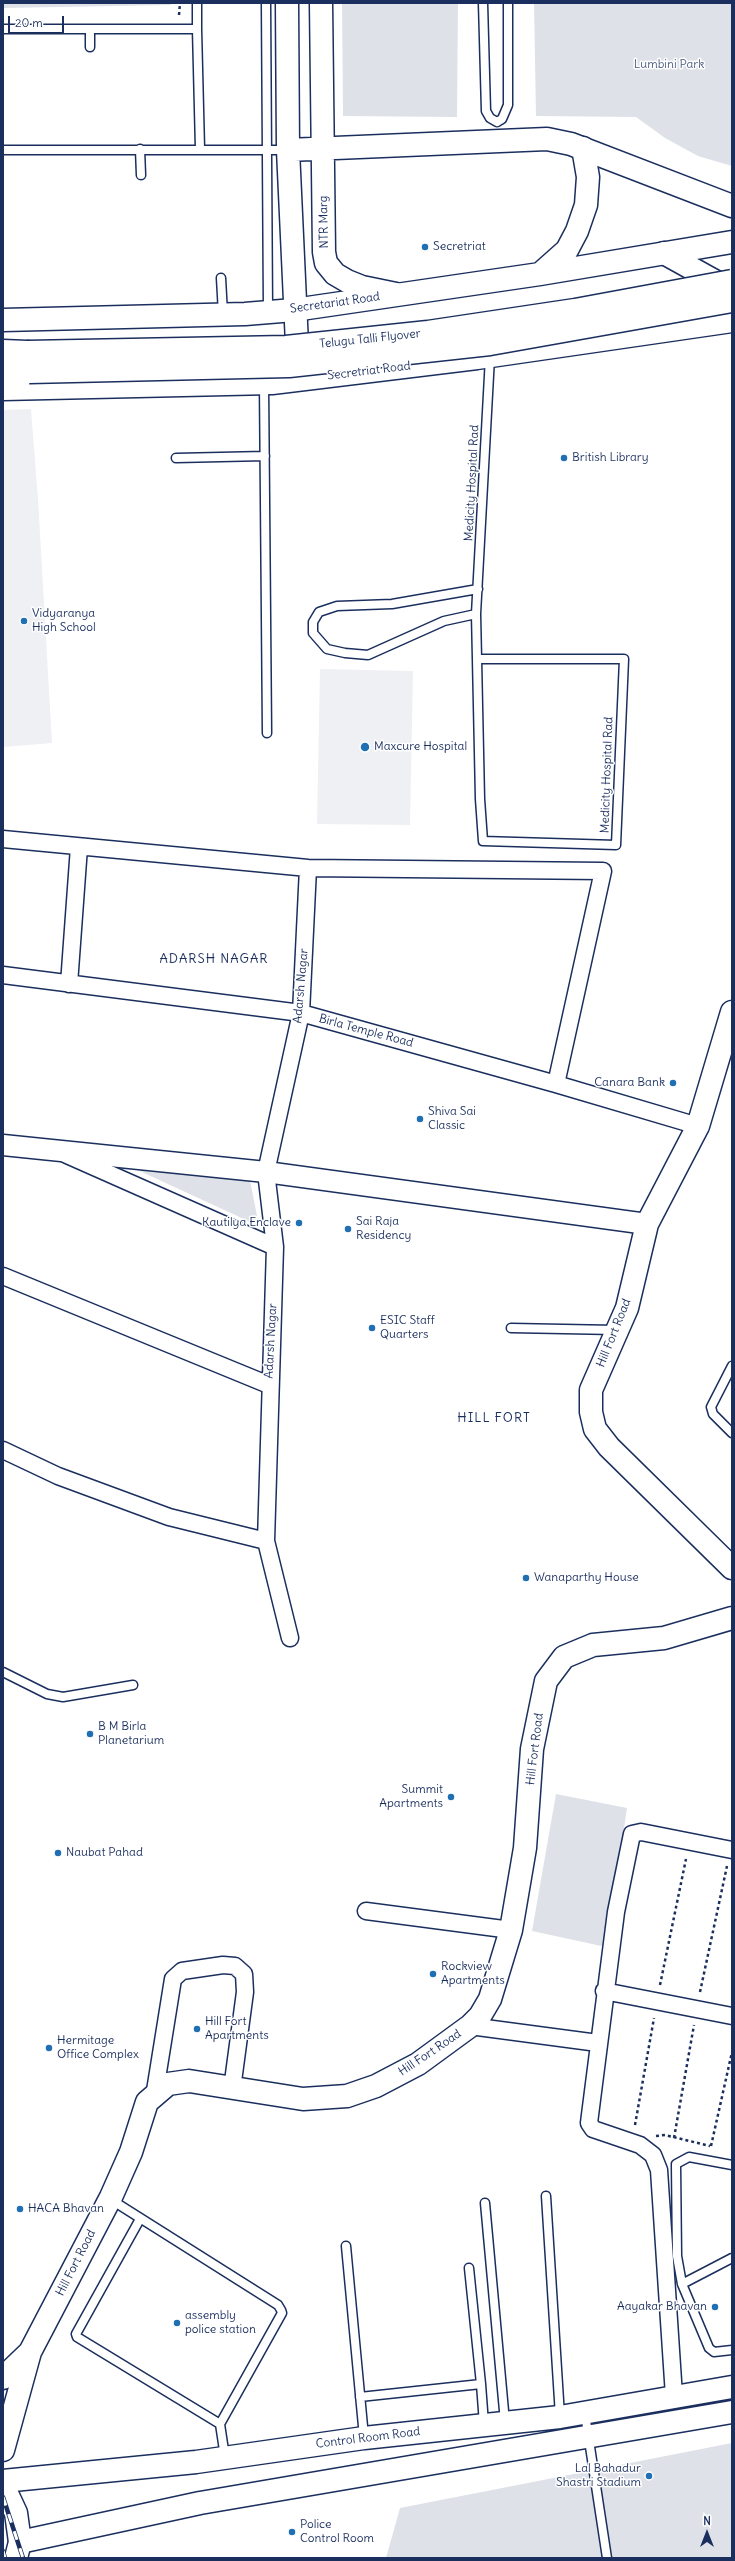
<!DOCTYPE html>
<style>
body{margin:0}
#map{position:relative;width:735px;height:2561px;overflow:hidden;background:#fff;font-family:Delius,sans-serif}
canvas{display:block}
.frame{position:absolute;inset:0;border:4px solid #1b2f5e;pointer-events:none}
.north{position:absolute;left:687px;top:2513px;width:40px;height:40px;-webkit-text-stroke:3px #fff;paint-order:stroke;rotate:0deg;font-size:11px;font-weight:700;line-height:16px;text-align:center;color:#1b2f5e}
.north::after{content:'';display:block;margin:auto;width:14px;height:18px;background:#1b2f5e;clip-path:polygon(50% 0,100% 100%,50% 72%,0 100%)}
.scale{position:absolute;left:8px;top:16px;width:56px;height:18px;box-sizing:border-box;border:2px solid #1b2f5e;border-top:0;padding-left:5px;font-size:12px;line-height:14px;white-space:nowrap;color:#1b2f5e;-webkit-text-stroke:3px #fff;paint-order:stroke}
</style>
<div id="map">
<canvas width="735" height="2561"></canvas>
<div class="frame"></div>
<div class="north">N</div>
<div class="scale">20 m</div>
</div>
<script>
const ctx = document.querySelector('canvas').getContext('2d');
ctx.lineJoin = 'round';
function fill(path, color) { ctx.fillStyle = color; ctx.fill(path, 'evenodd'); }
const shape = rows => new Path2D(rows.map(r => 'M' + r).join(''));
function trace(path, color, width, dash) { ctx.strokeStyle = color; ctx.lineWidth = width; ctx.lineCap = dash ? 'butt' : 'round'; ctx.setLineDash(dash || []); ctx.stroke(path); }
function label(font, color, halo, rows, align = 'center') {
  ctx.font = font + ' Delius,sans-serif'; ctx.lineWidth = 3; ctx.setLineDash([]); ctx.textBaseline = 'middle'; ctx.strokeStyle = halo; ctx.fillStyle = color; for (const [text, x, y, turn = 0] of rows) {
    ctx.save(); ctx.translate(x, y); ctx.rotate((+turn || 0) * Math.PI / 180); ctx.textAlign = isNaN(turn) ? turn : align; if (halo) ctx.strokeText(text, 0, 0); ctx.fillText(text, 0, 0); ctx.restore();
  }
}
const built = shape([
 [31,409,38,499,52,743,3,747,3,410],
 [320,669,413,671,410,825,317,824]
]);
const green = shape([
 [3,3,171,3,171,5,3,8],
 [342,3,458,3,457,117,343,116],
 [534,3,732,3,732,166,698,156,665,138,636,117,536,116],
 [131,1167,249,1175,259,1226],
 [556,1794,627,1808,606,1947,532,1931],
 [732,2443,732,2558,386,2558,400,2508]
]);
const path = shape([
 [179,15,180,3],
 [660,1985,686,1859],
 [700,1992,727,1866],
 [635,2125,654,2018],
 [656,2136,665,2135,710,2146],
 [674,2138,694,2025],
 [711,2146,732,2052]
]);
const service = shape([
 [197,3,197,29],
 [266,3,268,311],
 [483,3,486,111,490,118,497,122],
 [3,29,197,29,200,149],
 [90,47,90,29],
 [497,122,502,119,508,105,508,3],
 [140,149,141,175],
 [3,150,288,150],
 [221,278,223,314],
 [264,384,267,733],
 [176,458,265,456],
 [476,614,444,621,368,655,345,653,327,649,313,633,313,622,319,612,337,606,392,604,478,589],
 [477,659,624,659,616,845,483,841,480,799,477,659,476,614,490,357],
 [511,1328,616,1330],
 [732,1366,711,1407,713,1414,732,1433],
 [3,1672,47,1694,63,1697,133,1685],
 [546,2196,560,2416],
 [110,2199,278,2305,281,2310,282,2313,220,2424,77,2337,76,2334,140,2219],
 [485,2203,505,2422],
 [346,2246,364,2437],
 [732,2258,682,2284,709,2348,714,2352,732,2350],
 [682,2284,677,2256,676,2164,689,2157,732,2165],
 [481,2384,484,2424],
 [360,2397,481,2384,469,2268],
 [585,2414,607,2558],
 [220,2424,225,2457]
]);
const minor = shape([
 [3,839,308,868,603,871,556,1084],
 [3,975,301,1013,556,1084,698,1126],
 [69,984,79,847],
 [67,1155,275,1247],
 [3,1276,269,1385],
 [3,1450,58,1476,169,1517,266,1541,275,1247,266,1172,301,1013,308,868],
 [266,1541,290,1638],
 [366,1911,511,1930],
 [604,1991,732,2016],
 [470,2026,598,2043],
 [154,2097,173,1979,182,1971,223,1965,235,1966,244,1974,245,1992,232,2089],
 [674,2396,659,2170,653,2155,640,2145,593,2129,589,2123,590,2115,616,1912,632,1834,641,1832,732,1850]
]);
const tertiary = shape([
 [3,1145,266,1172,647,1224]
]);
const secondary = shape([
 [664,253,729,289],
 [732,1012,698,1126,647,1224,627,1308,591,1390,591,1412,595,1429,609,1447,732,1568],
 [3,2378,29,2353],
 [3,2450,30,2352,111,2197,131,2152,147,2102,168,2084,189,2081,303,2099,347,2096,376,2086,418,2064,470,2026,480,2016,490,1999,511,1930,525,1848,532,1749,546,1681,564,1657,593,1645,664,1638,732,1618],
 [3,2481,196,2462,364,2438,560,2417,732,2387],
 [20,2542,200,2503,732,2412]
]);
const primary = shape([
 [287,3,288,150,298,366],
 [321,3,324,252,326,263,335,274,347,281,362,287,396,294],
 [288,150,547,139,571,144,732,206],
 [3,351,27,352],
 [3,371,29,372]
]);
const trunk = shape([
 [540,274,567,250,577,231,586,205,588,177,583,148],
 [3,320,245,314,294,310,540,274,732,242],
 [3,389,272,383,477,358,732,321],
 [3,2485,16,2513,20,2542,16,2558]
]);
const rail = shape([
 [3,2497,23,2558],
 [3,2551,5,2558]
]);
const primaryBridge = shape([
 [27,352,286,347,428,332,575,310,732,281],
 [29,372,289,366,490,344,732,301]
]);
const markers = [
 [425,247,4,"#1f6fb2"],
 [564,458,4,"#1f6fb2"],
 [24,621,4,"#1f6fb2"],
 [365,747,5,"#1f6fb2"],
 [673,1083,4,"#1f6fb2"],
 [420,1119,4,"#1f6fb2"],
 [299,1223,4,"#1f6fb2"],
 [348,1229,4,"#1f6fb2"],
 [372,1328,4,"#1f6fb2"],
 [526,1578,4,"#1f6fb2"],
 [90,1734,4,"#1f6fb2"],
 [451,1797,4,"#1f6fb2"],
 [58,1853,4,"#1f6fb2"],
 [433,1974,4,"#1f6fb2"],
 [197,2029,4,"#1f6fb2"],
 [49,2048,4,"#1f6fb2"],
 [20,2209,4,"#1f6fb2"],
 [715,2307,4,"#1f6fb2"],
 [177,2323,4,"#1f6fb2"],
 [649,2476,4,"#1f6fb2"],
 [292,2532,4,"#1f6fb2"]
];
const parkNames = [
 ["Lumbini Park",669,65]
];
const streetNames = [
 ["NTR Marg",324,222,-91],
 ["Secretariat Road",335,303,-8],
 ["Telugu Talli Flyover",370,339,-6],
 ["Secretriat Road",369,371,-7],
 ["Medicity Hospital Rad",472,483,-87],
 ["Medicity Hospital Rad",607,775,-88],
 ["Adarsh Nagar",301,986,-85],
 ["Birla Temple Road",366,1031,15],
 ["Hill Fort Road",614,1333,-68],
 ["Adarsh Nagar",271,1341,-87],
 ["Hill Fort Road",535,1749,-83],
 ["Hill Fort Road",430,2053,-34],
 ["Hill Fort Road",76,2263,-63],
 ["Control Room Road",368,2438,-7]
];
const poiNames = [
 ["Secretriat",433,247],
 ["British Library",572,458],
 ["Vidyaranya",32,614],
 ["High School",32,628],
 ["Maxcure Hospital",374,747],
 ["Canara Bank",665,1083,"right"],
 ["Shiva Sai",428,1112],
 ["Classic",428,1126],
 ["Sai Raja",356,1222],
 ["Residency",356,1236],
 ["Kautilya Enclave",291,1223,"right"],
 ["ESIC Staff",380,1321],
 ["Quarters",380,1335],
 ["Wanaparthy House",534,1578],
 ["B M Birla",98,1727],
 ["Planetarium",98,1741],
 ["Summit",443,1790,"right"],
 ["Apartments",443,1804,"right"],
 ["Naubat Pahad",66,1853],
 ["Rockview",441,1967],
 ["Apartments",441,1981],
 ["Hill Fort",205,2022],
 ["Apartments",205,2036],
 ["Hermitage",57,2041],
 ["Office Complex",57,2055],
 ["HACA Bhavan",28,2209],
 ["Aayakar Bhavan",707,2307,"right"],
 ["assembly",185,2316],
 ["police station",185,2330],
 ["Lal Bahadur",641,2469,"right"],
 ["Shastri Stadium",641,2483,"right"],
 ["Police",300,2525],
 ["Control Room",300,2539]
];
const neighbourhoodNames = [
 ["ADARSH NAGAR",214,959],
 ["HILL FORT",494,1418]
];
fill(built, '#eff0f4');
fill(green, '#dee1e7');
trace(service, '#1b2f5e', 11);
trace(minor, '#1b2f5e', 19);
trace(tertiary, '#1b2f5e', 23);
trace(secondary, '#1b2f5e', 25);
trace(primary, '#1b2f5e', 25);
trace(trunk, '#1b2f5e', 25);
trace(path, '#1b2f5e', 2.5, [3, 3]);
trace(service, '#fff', 8);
trace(minor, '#fff', 16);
trace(tertiary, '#fff', 20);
trace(secondary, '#fff', 22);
trace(primary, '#fff', 22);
trace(trunk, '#fff', 22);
trace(rail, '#1b2f5e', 4.5);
trace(rail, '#fff', 3, [9]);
trace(primaryBridge, '#1b2f5e', 25, []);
trace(primaryBridge, '#fff', 22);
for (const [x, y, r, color] of markers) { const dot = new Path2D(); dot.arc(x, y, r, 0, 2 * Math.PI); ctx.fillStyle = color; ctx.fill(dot); trace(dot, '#fff', 1.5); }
label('12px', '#4c5c80', '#fff', parkNames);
label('12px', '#1b2f5e', '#fff', streetNames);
label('12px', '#1b2f5e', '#fff', poiNames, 'left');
ctx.letterSpacing = '1px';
label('13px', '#1b2f5e', '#fff', neighbourhoodNames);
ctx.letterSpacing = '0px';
</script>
